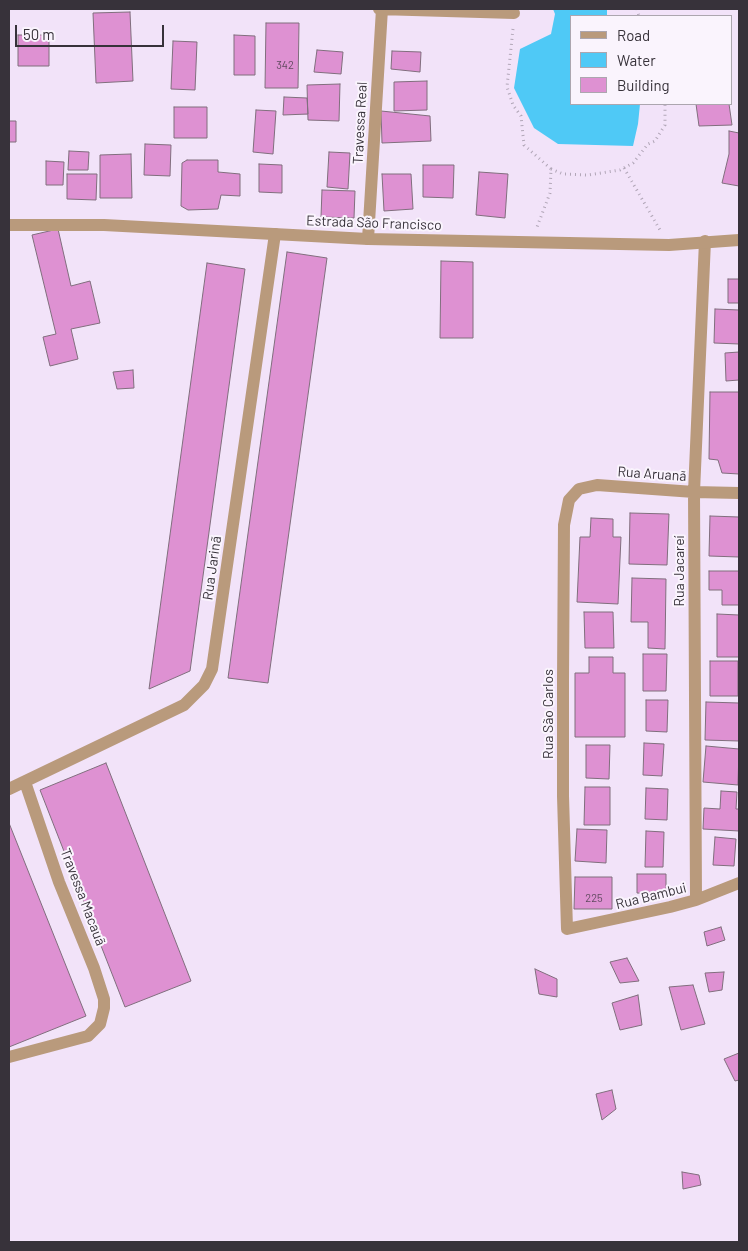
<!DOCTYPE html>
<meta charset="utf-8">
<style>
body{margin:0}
#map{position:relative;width:748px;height:1251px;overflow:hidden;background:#f2e3f9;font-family:Barlow,sans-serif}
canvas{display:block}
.frame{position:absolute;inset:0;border:10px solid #37323a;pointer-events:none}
.legend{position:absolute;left:570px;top:15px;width:162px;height:90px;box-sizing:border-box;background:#faf4fd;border:1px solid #aca6af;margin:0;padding:6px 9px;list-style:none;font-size:15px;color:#37323a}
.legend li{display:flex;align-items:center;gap:10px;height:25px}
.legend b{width:25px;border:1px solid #aca6af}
.scale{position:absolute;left:15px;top:25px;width:149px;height:22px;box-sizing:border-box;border:2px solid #37323a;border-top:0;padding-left:6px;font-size:15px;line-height:18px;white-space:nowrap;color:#37323a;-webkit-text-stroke:4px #faf4fd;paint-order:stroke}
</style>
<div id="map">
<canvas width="748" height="1251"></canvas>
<div class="frame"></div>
<ul class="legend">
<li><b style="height:6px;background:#b99a7c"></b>Road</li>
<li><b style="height:14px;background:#4fc9f6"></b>Water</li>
<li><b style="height:14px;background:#de91d2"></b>Building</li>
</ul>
<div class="scale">50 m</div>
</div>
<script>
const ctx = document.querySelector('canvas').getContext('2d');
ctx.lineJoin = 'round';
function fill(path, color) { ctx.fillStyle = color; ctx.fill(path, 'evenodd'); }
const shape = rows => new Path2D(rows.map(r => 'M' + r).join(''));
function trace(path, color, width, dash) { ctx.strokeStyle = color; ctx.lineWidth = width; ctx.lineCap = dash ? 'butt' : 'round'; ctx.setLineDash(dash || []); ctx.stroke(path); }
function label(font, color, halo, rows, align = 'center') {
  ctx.font = font + ' Barlow,sans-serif'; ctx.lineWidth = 4; ctx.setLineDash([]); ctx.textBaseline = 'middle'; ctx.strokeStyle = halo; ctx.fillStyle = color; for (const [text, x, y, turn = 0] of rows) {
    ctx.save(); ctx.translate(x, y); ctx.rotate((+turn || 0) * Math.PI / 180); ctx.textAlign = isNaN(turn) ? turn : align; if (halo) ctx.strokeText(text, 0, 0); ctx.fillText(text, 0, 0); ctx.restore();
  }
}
const water = shape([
 [553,9,607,9,607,16,572,16,572,104,640,104,638,124,633,146,558,144,534,128,514,88,520,49,551,34,555,14]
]);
const building = shape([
 [130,12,133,81,96,83,93,13,130,12],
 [266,23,299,23,298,88,265,88,266,23],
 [18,35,49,35,49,66,18,66,18,35],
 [234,35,255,36,255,75,234,75,234,35],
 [173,41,197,42,195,90,171,89,173,41],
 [317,50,343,52,341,74,314,72,317,50],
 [392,51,421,52,420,72,391,69,392,51],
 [427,81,427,110,394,111,394,82,427,81],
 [340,84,339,121,308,120,307,85,340,84],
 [284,97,307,98,308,114,283,115,284,97],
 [696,104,729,104,732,125,699,126,696,104],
 [174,107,207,107,207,138,174,138,174,107],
 [256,110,276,111,273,154,253,152,256,110],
 [381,111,430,116,431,141,382,143,381,111],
 [9,121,16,121,16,142,9,142,9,121],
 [729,131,739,133,739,186,722,183,729,154,729,131],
 [145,144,171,145,170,176,144,175,145,144],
 [69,151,89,152,88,170,68,170,69,151],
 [329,152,350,153,348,189,327,187,329,152],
 [131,154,132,198,100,198,100,155,131,154],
 [187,160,218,160,218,172,240,174,240,196,221,195,218,209,188,210,181,206,182,163,187,160],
 [46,161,64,162,63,185,46,185,46,161],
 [259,164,282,165,282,193,259,192,259,164],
 [423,165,454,165,453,198,423,197,423,165],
 [479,172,508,174,505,218,476,215,479,172],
 [67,174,97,174,96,200,67,199,67,174],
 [382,174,411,174,413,209,384,211,382,174],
 [322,190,355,191,354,218,321,217,322,190],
 [58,229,71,286,90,281,100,323,71,329,78,359,50,366,43,337,56,334,32,235,58,229],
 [287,252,327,258,268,683,228,678,287,252],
 [441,261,473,262,473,338,440,338,441,261],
 [207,263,245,269,190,671,149,689,207,263],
 [728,279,739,279,739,303,728,303,728,279],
 [715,309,739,310,739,344,714,343,715,309],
 [739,352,739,380,726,381,725,353,739,352],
 [133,370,134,388,117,389,113,372,133,370],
 [710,392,739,392,739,474,722,473,718,460,709,459,710,392],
 [630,513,669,514,667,565,629,564,630,513],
 [710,516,739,517,739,557,709,556,710,516],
 [591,518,613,519,613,537,621,537,618,604,577,602,580,537,590,537,591,518],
 [709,571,739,571,739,605,722,605,722,590,709,590,709,571],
 [632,578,666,579,665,649,648,648,648,622,631,622,632,578],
 [584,612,613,612,614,648,585,648,584,612],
 [717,614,739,615,739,657,717,657,717,614],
 [643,654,667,654,666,691,643,691,643,654],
 [589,657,613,657,613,673,625,673,625,737,575,737,575,673,589,673,589,657],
 [710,661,738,661,738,696,710,696,710,661],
 [646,700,668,700,667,732,646,731,646,700],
 [706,702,739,703,739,741,705,740,706,702],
 [644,743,664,744,662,776,643,775,644,743],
 [586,745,610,745,609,779,586,778,586,745],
 [706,746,739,749,738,785,703,782,706,746],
 [106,763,191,981,125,1007,40,790,106,763],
 [585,787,610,787,610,825,584,825,585,787],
 [646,788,668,789,667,820,645,819,646,788],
 [721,791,737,792,736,809,739,809,739,831,703,829,704,808,720,809,721,791],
 [9,823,86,1016,9,1047,9,823],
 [577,829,607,830,606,863,575,861,577,829],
 [646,831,664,832,663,867,645,867,646,831],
 [715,837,736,839,734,866,713,865,715,837],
 [637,874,666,874,666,894,637,893,637,874],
 [575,877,612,877,612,909,574,909,575,877],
 [721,927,725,940,707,946,704,932,721,927],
 [627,958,639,981,620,983,610,962,627,958],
 [535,969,557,979,557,997,539,994,535,969],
 [724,972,722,990,709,992,705,973,724,972],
 [693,985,705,1024,681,1030,669,987,693,985],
 [638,995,642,1025,620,1030,612,1003,638,995],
 [739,1053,739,1080,735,1081,724,1059,739,1053],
 [612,1090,616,1109,602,1120,596,1094,612,1090],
 [682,1172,699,1175,701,1185,683,1189,682,1172]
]);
const path = shape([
 [637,9,639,16],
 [513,29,507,87,513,105,521,116,524,145,551,169,550,193,537,227],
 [624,168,660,230],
 [551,169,563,174,588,175,620,170,633,163,648,144,655,141,665,125,665,104]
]);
const minor = shape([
 [379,9,514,13],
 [368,239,382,9],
 [739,493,694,492,597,485,579,489,569,500,564,525,563,680,563,796,567,929,670,907,696,900,739,883],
 [9,789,184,705,204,685,212,669,275,234],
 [696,900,694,492,705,241],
 [9,1057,88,1036,100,1024,104,1008,104,999,94,968,59,882,25,782]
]);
const tertiary = shape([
 [9,225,104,225,368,239,669,245,739,240]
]);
const numberNames = [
 ["342",285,65],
 ["225",594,898]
];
const streetNames = [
 ["Travessa Real",360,123,-87],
 ["Estrada São Francisco",374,223,2],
 ["Rua Aruanã",652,474,4],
 ["Rua Jarinã",212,568,-82],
 ["Rua Jacareí",679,571,-90],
 ["Rua São Carlos",548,714,-90],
 ["Rua Bambui",651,896,-14],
 ["Travessa Macauã",83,897,69]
];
fill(water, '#4fc9f6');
fill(building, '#de91d2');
trace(building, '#806e7d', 1);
trace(path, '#b1a6b7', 3, [1, 4]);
trace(minor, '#b99a7c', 12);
trace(tertiary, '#b99a7c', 12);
label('11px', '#614a60', null, numberNames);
label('14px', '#37323a', '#faf4fd', streetNames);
</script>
